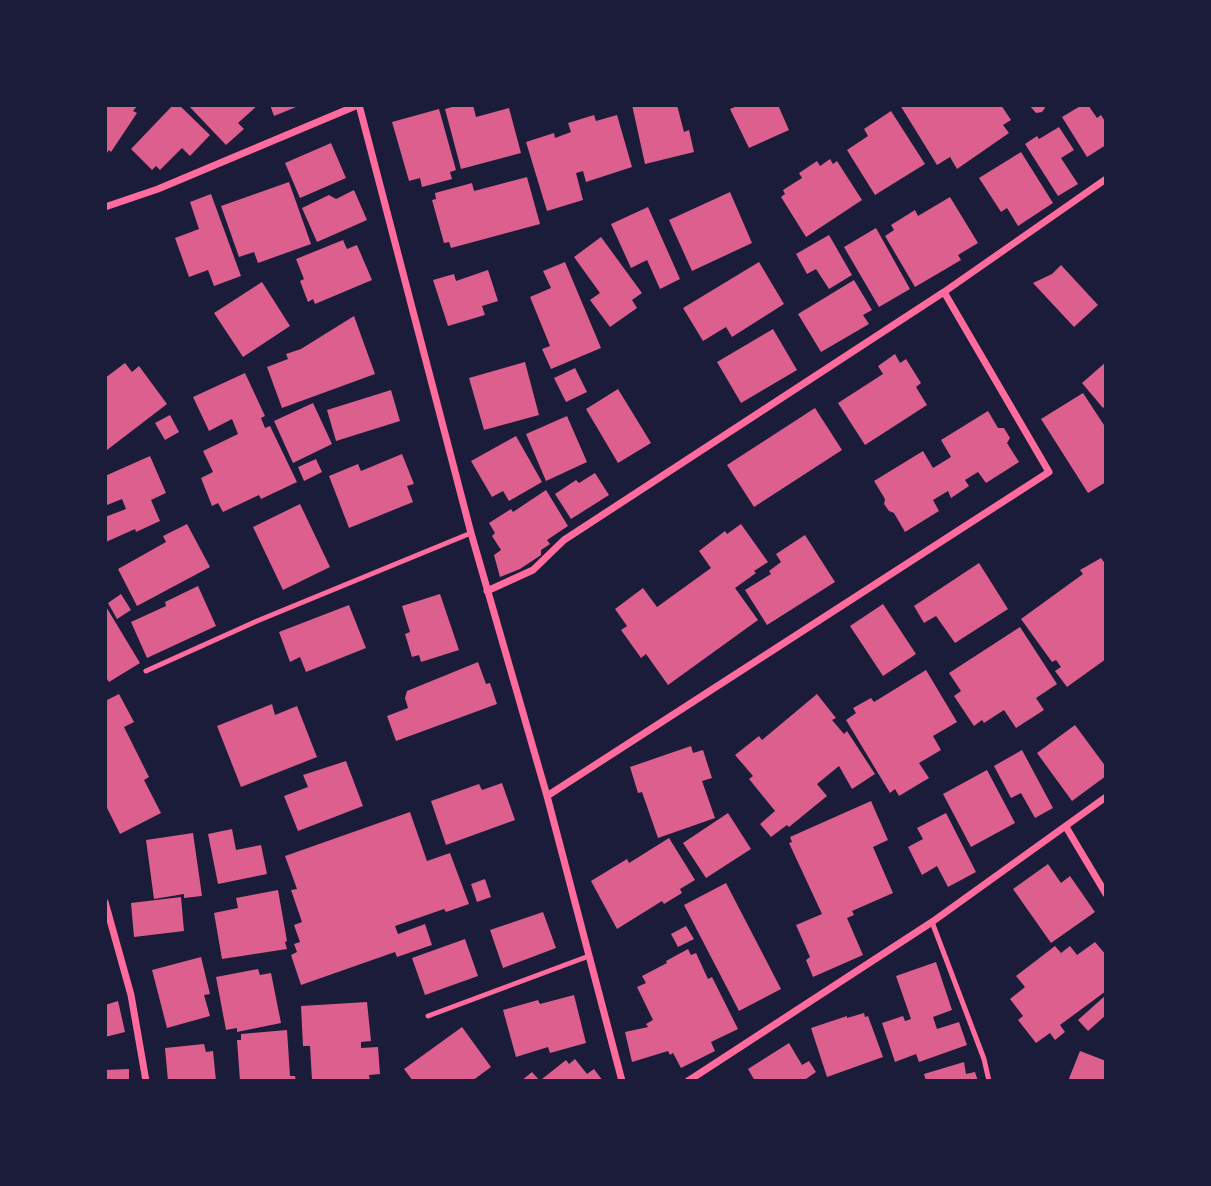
<!DOCTYPE html>
<style>
body{margin:0}
#map{position:relative;width:1211px;height:1186px;overflow:hidden;background:#1b1b3a;font-family:Roboto,sans-serif}
canvas{display:block}
.frame{position:absolute;inset:0;border:107px solid #1b1b3a;pointer-events:none}
</style>
<div id="map">
<canvas width="1211" height="1186"></canvas>
<div class="frame"></div>
</div>
<script>
const ctx = document.querySelector('canvas').getContext('2d');
ctx.lineJoin = 'round';
function fill(path, color) { ctx.fillStyle = color; ctx.fill(path, 'evenodd'); }
const shape = rows => new Path2D(rows.map(r => 'M' + r).join(''));
function trace(path, color, width, dash) { ctx.strokeStyle = color; ctx.lineWidth = width; ctx.lineCap = dash ? 'butt' : 'round'; ctx.setLineDash(dash || []); ctx.stroke(path); }
const building = shape([
 [105,105,138,105,133,111,137,113,111,152,109,150,105,156],
 [173,105,179,105,210,135,190,156,182,148,160,170,156,166,152,170,131,149],
 [188,105,258,105,238,123,244,129,226,145],
 [270,105,301,105,274,116],
 [459,105,473,105,476,117,509,108,521,153,461,169,445,109],
 [632,105,677,105,684,132,689,130,694,152,645,164],
 [740,105,778,105,789,130,749,148,730,109],
 [900,105,1001,105,1011,120,1003,125,1009,133,957,169,950,157,937,165],
 [1029,105,1044,105,1045,108,1042,112,1036,113],
 [1082,105,1088,105,1097,118,1101,115,1106,123,1106,145,1087,157,1062,117],
 [439,109,456,170,450,172,452,179,422,187,420,178,409,181,392,122],
 [891,111,925,164,875,195,847,150,868,136,864,129],
 [594,115,596,121,617,115,632,167,586,182,583,171,576,173,583,200,547,211,526,142,554,133,555,138,571,132,568,123],
 [1059,127,1074,150,1061,158,1078,184,1058,196,1025,144,1037,136,1039,139],
 [331,143,346,178,300,198,285,163],
 [1021,152,1053,203,1018,226,1007,208,1001,212,979,178],
 [830,159,833,164,837,161,862,200,806,237,781,197,785,194,783,190,802,178,799,173,817,161,820,166],
 [527,177,540,224,451,248,449,242,444,243,432,200,436,199,435,193,472,183,474,191],
 [289,182,311,244,258,263,254,252,239,257,221,206],
 [354,190,367,220,317,242,302,208,329,195,336,199],
 [730,192,752,243,692,271,669,220],
 [211,194,241,276,214,286,208,270,189,277,175,238,199,229,190,202],
 [950,197,978,243,958,255,961,260,915,287,885,236,894,230,891,225,915,210,918,216],
 [648,207,680,279,660,289,647,260,631,268,611,224],
 [876,228,910,289,879,307,844,247],
 [829,235,852,275,829,289,816,269,807,274,796,254],
 [601,237,642,293,632,300,637,308,610,327,590,300,600,293,574,257],
 [343,240,347,249,357,245,372,280,315,304,313,299,308,302,300,281,304,279,296,259],
 [565,262,601,348,551,369,542,349,550,346,530,297,551,288,543,271],
 [759,262,784,304,732,337,726,327,703,341,683,308],
 [1061,265,1098,305,1074,327,1033,283,1052,274],
 [488,270,498,301,482,306,485,315,448,326,433,280,454,274,456,281],
 [854,280,872,310,863,315,869,324,821,352,798,314],
 [262,282,290,326,243,357,214,313],
 [354,316,375,374,282,408,267,367,288,359,286,354,301,349],
 [773,329,797,370,741,403,717,362],
 [895,354,900,363,906,359,921,383,916,387,927,405,865,445,838,403,883,374,878,366],
 [525,362,539,415,484,430,469,378],
 [1106,362,1106,405,1103,408,1082,383],
 [125,363,132,372,139,366,167,404,107,450,105,447,105,378],
 [575,368,587,392,566,402,554,378],
 [245,373,265,416,261,418,265,428,270,426,297,482,261,499,259,495,223,512,218,503,212,506,201,478,213,472,203,451,238,434,232,419,209,431,193,397],
 [618,389,651,443,618,463,586,409],
 [391,390,400,421,336,441,327,410],
 [1083,393,1106,428,1106,482,1088,493,1041,419],
 [313,403,332,444,293,463,274,421],
 [815,408,842,450,754,507,727,465],
 [988,411,998,428,1004,428,1010,438,1007,443,1019,462,986,483,978,472,965,480,969,486,951,498,948,491,933,500,939,511,905,532,894,513,889,511,884,504,885,499,874,481,923,451,933,468,951,457,941,440],
 [170,415,179,432,165,440,155,423],
 [567,416,587,462,546,481,526,434],
 [516,436,542,482,509,501,503,491,492,497,471,461],
 [402,454,414,484,407,486,413,502,349,528,329,476,358,464,361,471],
 [150,456,166,493,151,500,160,521,136,532,135,529,106,542,105,517,126,509,122,499,107,505,105,500,105,476],
 [316,459,322,472,304,481,298,467],
 [595,473,609,495,571,519,555,494,576,480,579,483],
 [546,490,568,526,547,540,550,544,541,550,541,555,520,569,500,577,494,555,501,550,492,536,495,533,489,523,511,509,513,512],
 [300,504,330,567,283,590,253,527],
 [187,524,210,567,137,606,118,569,166,542,163,536],
 [741,524,768,562,754,571,756,573,735,588,758,620,668,685,646,654,641,658,621,630,627,626,615,609,643,588,657,607,711,568,699,551,725,531,727,534],
 [805,535,835,582,767,625,745,590,771,574,769,571,781,562,776,554],
 [1101,558,1106,565,1106,659,1067,687,1055,671,1061,667,1056,660,1052,662,1021,619,1083,574,1080,570],
 [979,563,1008,609,955,643,936,616,924,623,914,606],
 [198,586,216,626,147,658,131,622,166,606,165,602],
 [121,594,131,610,117,619,108,603],
 [440,594,459,650,421,662,419,655,412,657,405,634,410,632,402,606],
 [883,604,916,654,883,676,850,626],
 [105,605,140,663,109,682,105,676],
 [349,605,366,648,306,672,300,657,290,662,279,632],
 [1020,627,1057,684,1036,698,1044,710,1016,728,1004,710,984,723,982,720,974,726,954,696,961,691,949,673],
 [478,662,486,684,490,683,497,704,396,741,387,716,408,708,405,698,407,691],
 [926,670,957,722,933,736,941,750,919,763,929,778,899,796,895,789,890,793,846,720,856,713,853,708,871,698,874,702],
 [119,694,134,722,124,727,149,777,144,780,161,813,120,834,105,804,105,701],
 [817,694,836,718,832,720,844,734,847,731,875,774,852,789,839,766,817,784,827,796,789,827,787,825,771,837,760,824,775,811,749,779,753,776,735,755,759,736,762,740],
 [272,704,275,715,297,706,317,757,241,787,217,726],
 [1075,725,1106,767,1106,776,1072,801,1037,753],
 [691,746,693,753,703,750,712,778,702,781,715,818,658,838,642,792,638,793,630,767],
 [1022,750,1053,808,1035,818,1021,793,1011,798,994,766],
 [346,761,363,806,298,831,284,796,308,787,303,775],
 [987,770,1015,823,971,847,943,794],
 [502,783,515,820,446,845,431,801,479,784,482,790],
 [871,801,888,840,873,847,893,893,852,911,854,915,847,918,863,955,813,977,806,960,810,957,796,925,822,914,789,843,792,842,790,837],
 [410,812,427,861,450,853,469,904,446,912,444,909,395,926,398,934,425,924,432,945,397,957,395,952,301,985,291,955,297,952,294,944,300,942,294,925,302,922,291,890,297,889,285,856],
 [728,813,751,849,706,878,683,843],
 [946,813,976,872,948,887,937,866,922,875,908,847,923,839,917,828],
 [232,829,236,850,261,845,267,874,218,884,208,834],
 [193,833,202,896,184,898,184,894,154,899,146,840],
 [669,838,695,880,680,889,682,893,664,904,662,901,617,929,591,881,627,859,629,863],
 [1048,864,1061,883,1070,876,1095,912,1051,943,1013,889],
 [485,879,491,897,477,902,471,884],
 [726,883,781,989,739,1011,684,905],
 [278,890,287,941,285,942,287,949,222,959,214,913,238,908,236,898],
 [181,897,184,931,134,937,131,903],
 [543,912,556,948,503,968,490,930],
 [686,926,694,939,678,947,671,934],
 [465,939,478,976,425,995,412,958],
 [1095,942,1106,955,1106,991,1060,1025,1065,1032,1055,1040,1050,1033,1036,1043,1018,1020,1023,1016,1010,999,1025,987,1016,976,1055,946,1061,953,1070,946,1077,955],
 [688,949,691,955,696,953,708,979,712,977,738,1029,711,1042,715,1051,681,1068,673,1053,670,1055,668,1051,632,1062,625,1032,648,1027,646,1024,653,1020,637,987,646,983,642,976,667,963,666,961],
 [201,957,210,994,204,995,210,1016,167,1028,152,970],
 [936,962,952,1010,933,1017,937,1029,959,1022,967,1045,919,1062,916,1054,895,1062,882,1023,903,1016,905,1021,911,1019,896,976],
 [258,969,260,975,271,973,281,1023,237,1032,237,1028,226,1030,216,977],
 [574,995,586,1043,550,1053,548,1047,516,1057,503,1010,538,1000,540,1004],
 [1106,995,1106,1015,1088,1031,1078,1020],
 [118,1001,125,1032,105,1037,105,1005],
 [367,1002,371,1041,361,1042,361,1048,378,1047,380,1074,369,1075,370,1081,312,1080,310,1046,303,1046,301,1006],
 [864,1013,865,1017,868,1016,883,1057,827,1077,811,1028,847,1016,847,1018],
 [462,1027,491,1067,472,1081,413,1081,404,1069],
 [287,1030,290,1076,295,1076,296,1081,240,1081,237,1040,241,1040,241,1034],
 [789,1043,802,1065,809,1061,816,1072,803,1081,755,1081,748,1069],
 [204,1044,206,1052,213,1051,216,1081,168,1081,165,1048],
 [1080,1051,1106,1061,1106,1081,1068,1081],
 [575,1059,587,1074,594,1069,603,1081,543,1081,542,1079,566,1060,569,1064],
 [964,1062,966,1074,975,1072,978,1081,926,1081,924,1074],
 [129,1069,129,1081,105,1081,105,1070],
 [532,1072,540,1081,521,1081]
]);
const service = shape([
 [146,671,257,621,471,533],
 [932,922,984,1059,989,1081],
 [428,1016,589,956]
]);
const minor = shape([
 [359,105,471,533,547,796,622,1081],
 [105,207,158,189,358,105],
 [487,591,533,570,564,540,944,292,1106,179],
 [547,796,1049,472,944,292],
 [1066,827,1106,894],
 [105,902,131,995,146,1081],
 [688,1081,932,922,1106,797]
]);
fill(building, '#dd5f8e');
trace(service, '#ff6b9d', 5);
trace(minor, '#ff6b9d', 7);
</script>
